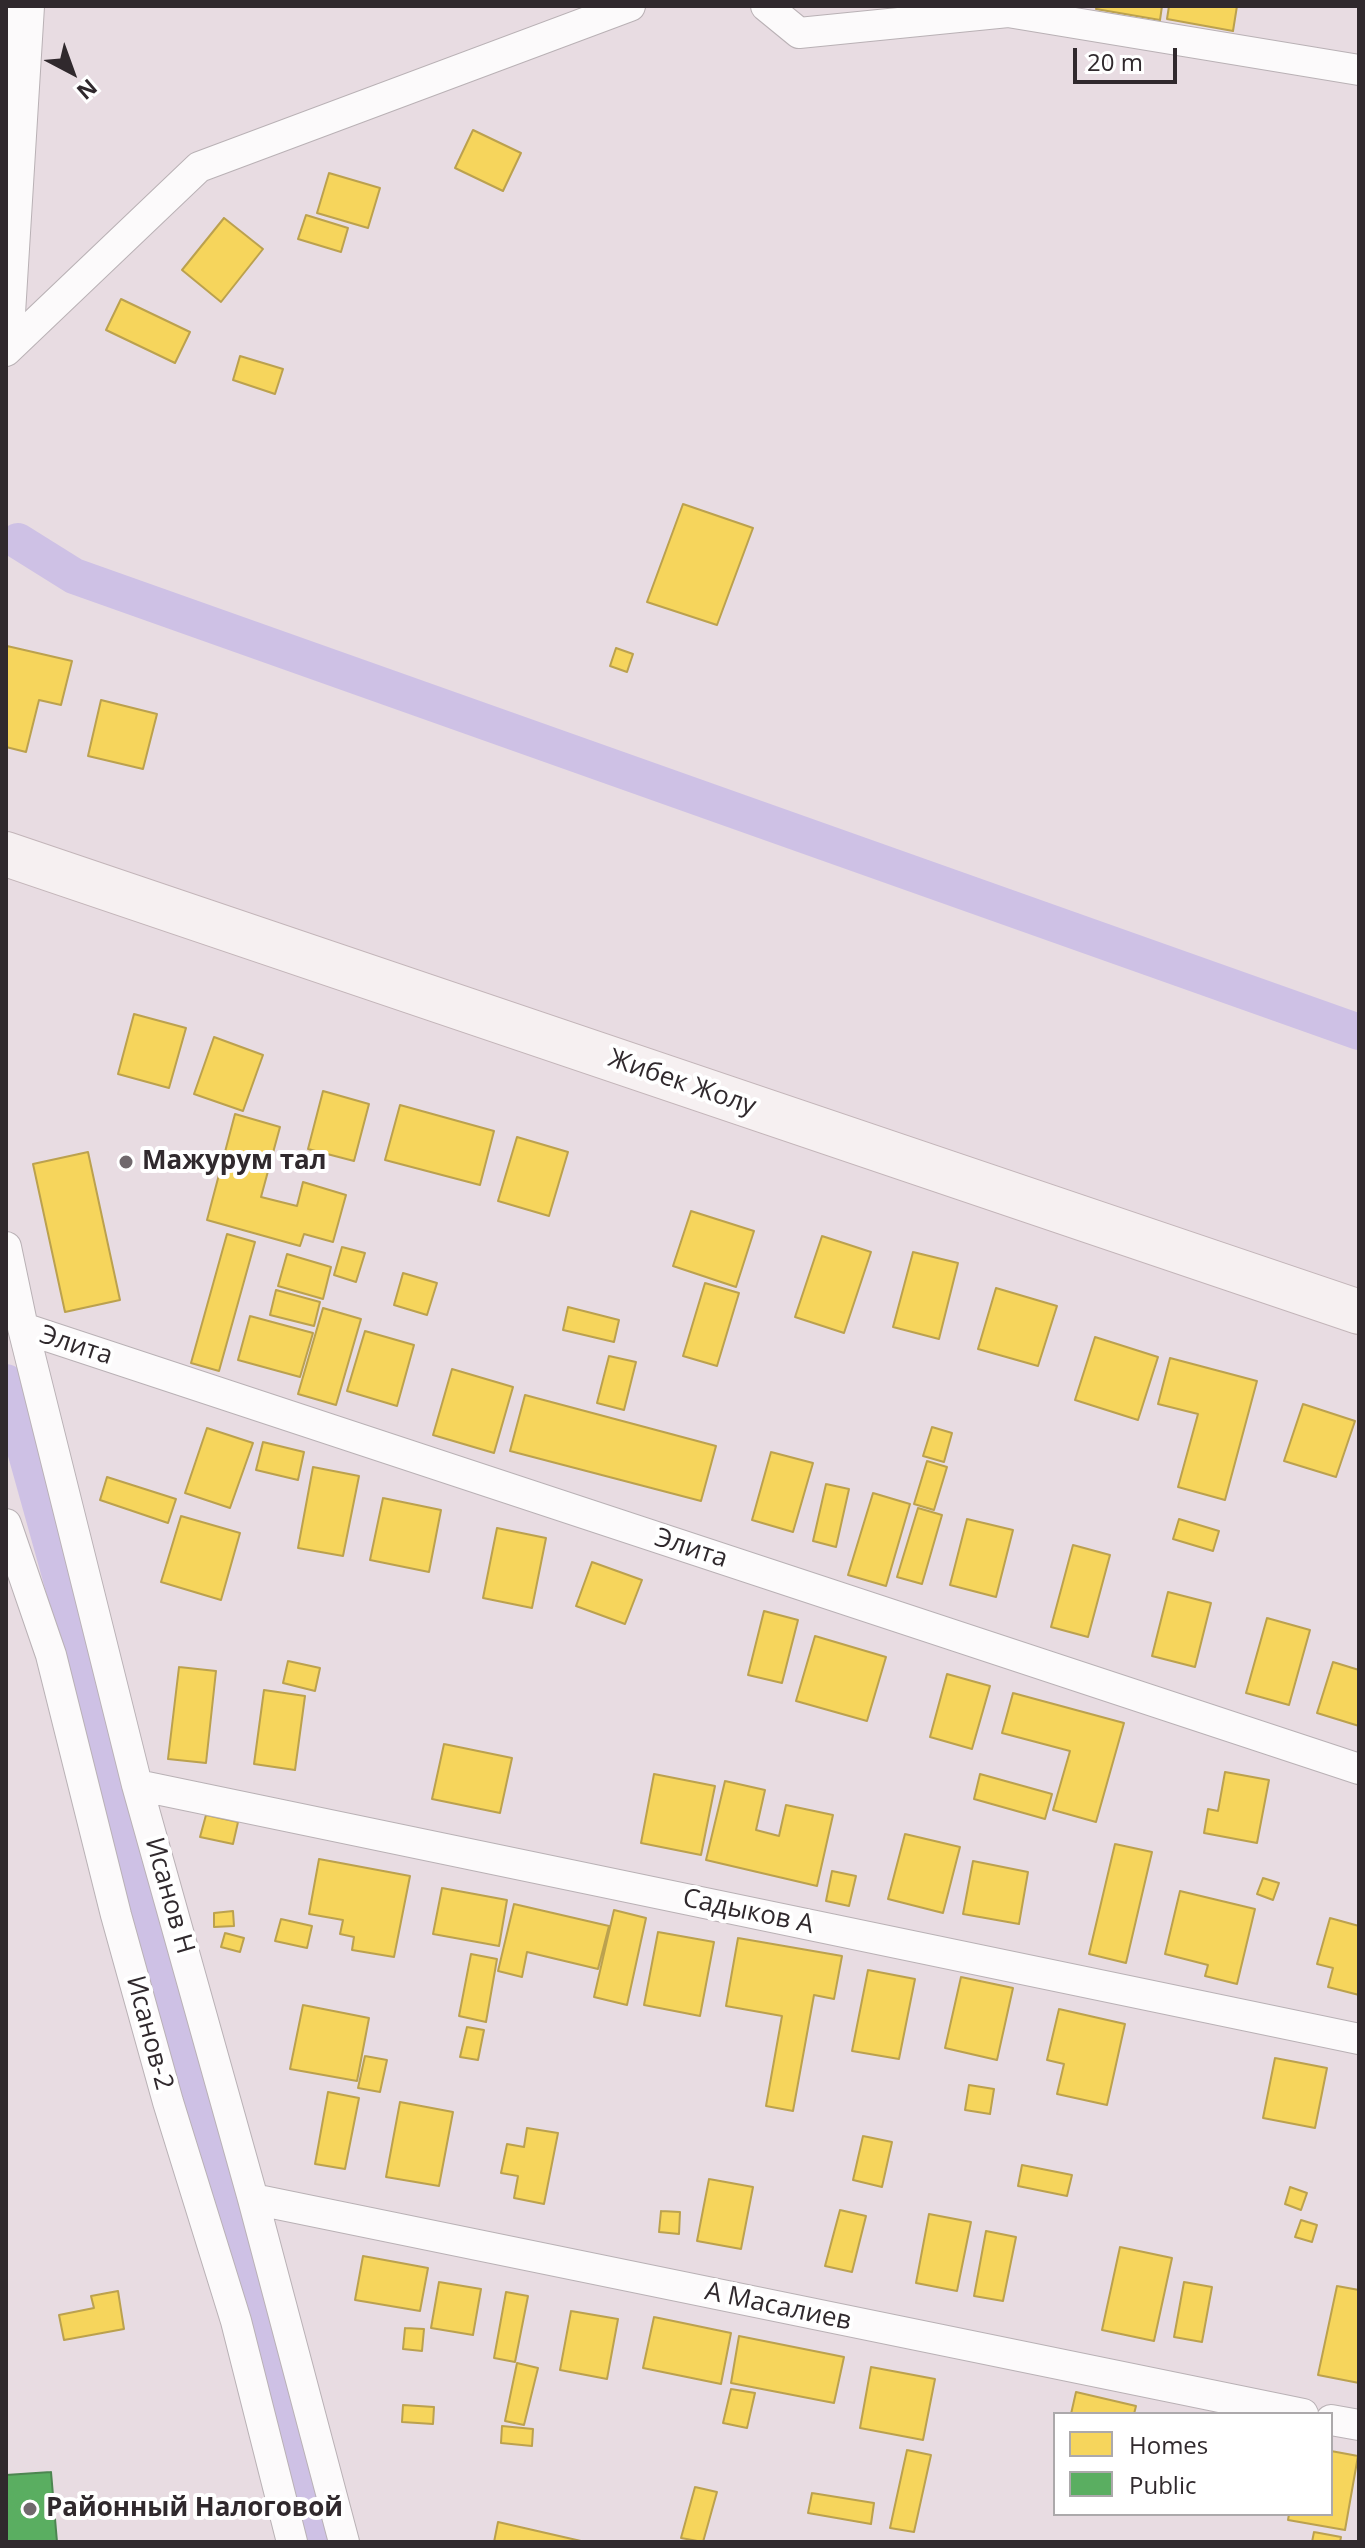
<!DOCTYPE html>
<meta charset="utf-8">
<style>
body{margin:0}
#map{position:relative;width:1365px;height:2548px;overflow:hidden;background:#e8dce2;font-family:"Open Sans",sans-serif}
canvas{display:block}
.frame{position:absolute;inset:0;border:8px solid #30292d;pointer-events:none}
.legend{position:absolute;left:1053px;top:2412px;width:280px;height:104px;box-sizing:border-box;background:#fff;border:2px solid #aca9ab;margin:0;padding:10px 14px;list-style:none;font-size:24px;color:#30292d}
.legend li{display:flex;align-items:center;gap:16px;height:40px}
.legend b{width:40px;border:2px solid #aca9ab}
.north{position:absolute;left:32px;top:32px;width:80px;height:80px;-webkit-text-stroke:6px #fff;paint-order:stroke;rotate:139deg;font-size:22px;font-weight:700;line-height:32px;text-align:center;color:#30292d}
.north::after{content:'';display:block;margin:auto;width:28px;height:36px;background:#30292d;clip-path:polygon(50% 0,100% 100%,50% 72%,0 100%)}
.scale{position:absolute;left:1073px;top:48px;width:104px;height:36px;box-sizing:border-box;border:4px solid #30292d;border-top:0;padding-left:10px;font-size:24px;line-height:28px;white-space:nowrap;color:#30292d;-webkit-text-stroke:6px #fff;paint-order:stroke}
</style>
<div id="map">
<canvas width="1365" height="2548"></canvas>
<div class="frame"></div>
<ul class="legend">
<li><b style="height:22px;background:#f6d55c"></b>Homes</li>
<li><b style="height:22px;background:#5aae61"></b>Public</li>
</ul>
<div class="north">N</div>
<div class="scale">20 m</div>
</div>
<script>
const ctx = document.querySelector('canvas').getContext('2d');
ctx.lineJoin = 'round';
function fill(path, color) { ctx.fillStyle = color; ctx.fill(path, 'evenodd'); }
const shape = rows => new Path2D(rows.map(r => 'M' + r).join(''));
function trace(path, color, width, dash) { ctx.strokeStyle = color; ctx.lineWidth = width; ctx.lineCap = dash ? 'butt' : 'round'; ctx.setLineDash(dash || []); ctx.stroke(path); }
function label(font, color, halo, rows, align = 'center') {
  ctx.font = font + ' "Open Sans",sans-serif'; ctx.lineWidth = 8; ctx.setLineDash([]); ctx.textBaseline = 'middle'; ctx.strokeStyle = halo; ctx.fillStyle = color; for (const [text, x, y, turn = 0] of rows) {
    ctx.save(); ctx.translate(x, y); ctx.rotate((+turn || 0) * Math.PI / 180); ctx.textAlign = isNaN(turn) ? turn : align; if (halo) ctx.strokeText(text, 0, 0); ctx.fillText(text, 0, 0); ctx.restore();
  }
}
const homes = shape([
 [1097,6,1162,6,1160,20,1096,9,1097,6],
 [1169,6,1237,6,1233,31,1167,19,1169,6],
 [473,130,521,153,503,191,455,168,473,130],
 [329,173,380,188,368,228,317,213,329,173],
 [306,215,348,228,341,252,298,239,306,215],
 [224,218,263,249,221,302,182,270,224,218],
 [121,299,190,332,175,363,106,330,121,299],
 [240,356,283,369,275,394,233,380,240,356],
 [683,504,753,528,717,625,647,602,683,504],
 [7,646,72,661,61,705,39,700,26,752,6,747,7,646],
 [616,648,633,654,627,672,610,666,616,648],
 [101,700,157,714,143,769,88,756,101,700],
 [134,1014,186,1028,169,1088,118,1074,134,1014],
 [214,1037,263,1055,243,1111,194,1094,214,1037],
 [323,1091,369,1104,354,1161,308,1149,323,1091],
 [400,1105,494,1131,480,1185,385,1160,400,1105],
 [235,1114,280,1127,261,1197,297,1206,303,1182,346,1195,333,1242,304,1234,300,1246,207,1220,235,1114],
 [517,1137,568,1152,549,1216,498,1201,517,1137],
 [88,1152,120,1300,65,1312,33,1164,88,1152],
 [691,1211,754,1231,736,1287,673,1266,691,1211],
 [227,1234,255,1242,219,1371,191,1363,227,1234],
 [822,1236,871,1252,844,1333,795,1317,822,1236],
 [342,1247,365,1253,356,1282,334,1275,342,1247],
 [913,1252,958,1263,939,1339,893,1327,913,1252],
 [287,1254,331,1267,323,1299,278,1286,287,1254],
 [403,1273,437,1283,427,1315,394,1305,403,1273],
 [705,1283,739,1293,717,1366,683,1356,705,1283],
 [996,1288,1057,1306,1038,1366,978,1349,996,1288],
 [276,1290,320,1302,314,1326,270,1315,276,1290],
 [568,1307,619,1320,614,1342,563,1330,568,1307],
 [323,1308,361,1319,336,1405,298,1394,323,1308],
 [250,1316,313,1333,300,1377,238,1360,250,1316],
 [365,1331,414,1345,397,1406,347,1391,365,1331],
 [1095,1337,1158,1357,1138,1420,1075,1400,1095,1337],
 [609,1356,636,1362,624,1410,597,1403,609,1356],
 [1170,1358,1257,1381,1225,1500,1178,1487,1198,1414,1158,1404,1170,1358],
 [452,1369,513,1387,494,1453,433,1435,452,1369],
 [525,1395,716,1446,701,1501,510,1451,525,1395],
 [1303,1404,1355,1421,1336,1477,1284,1461,1303,1404],
 [932,1427,952,1433,944,1462,923,1456,932,1427],
 [207,1428,253,1443,230,1508,185,1493,207,1428],
 [263,1442,304,1452,298,1480,256,1470,263,1442],
 [771,1452,813,1463,793,1532,752,1520,771,1452],
 [927,1461,947,1467,934,1510,914,1504,927,1461],
 [313,1467,359,1476,343,1556,298,1548,313,1467],
 [107,1477,176,1499,168,1523,100,1500,107,1477],
 [826,1484,849,1489,836,1547,813,1541,826,1484],
 [873,1493,910,1504,886,1586,848,1575,873,1493],
 [383,1498,441,1510,429,1572,370,1560,383,1498],
 [918,1508,942,1515,922,1584,897,1577,918,1508],
 [181,1516,240,1533,221,1600,161,1582,181,1516],
 [967,1519,1013,1530,996,1597,950,1585,967,1519],
 [1179,1519,1219,1531,1213,1551,1173,1539,1179,1519],
 [497,1528,546,1538,532,1608,483,1598,497,1528],
 [1073,1545,1110,1555,1088,1637,1051,1627,1073,1545],
 [592,1562,642,1580,625,1624,576,1606,592,1562],
 [1168,1592,1211,1603,1195,1667,1152,1656,1168,1592],
 [764,1611,798,1620,782,1683,748,1675,764,1611],
 [1267,1618,1310,1630,1289,1705,1246,1693,1267,1618],
 [815,1636,886,1657,867,1721,796,1701,815,1636],
 [288,1661,320,1668,315,1691,283,1683,288,1661],
 [1333,1662,1359,1670,1359,1726,1317,1713,1333,1662],
 [179,1667,216,1671,206,1763,168,1759,179,1667],
 [947,1674,990,1686,972,1749,930,1737,947,1674],
 [264,1690,305,1696,295,1770,254,1764,264,1690],
 [1013,1693,1124,1723,1096,1822,1053,1810,1070,1751,1002,1733,1013,1693],
 [444,1744,512,1758,500,1813,432,1799,444,1744],
 [1225,1772,1269,1780,1257,1843,1204,1833,1208,1809,1218,1811,1225,1772],
 [654,1774,715,1786,701,1855,641,1843,654,1774],
 [980,1774,1052,1794,1045,1819,974,1799,980,1774],
 [725,1781,765,1790,756,1830,779,1836,786,1805,833,1815,817,1886,706,1860,725,1781],
 [206,1815,238,1822,233,1844,200,1837,206,1815],
 [905,1834,960,1847,943,1913,888,1899,905,1834],
 [1115,1844,1152,1852,1126,1963,1089,1954,1115,1844],
 [319,1859,410,1876,394,1957,352,1950,354,1937,340,1934,343,1920,309,1914,319,1859],
 [973,1861,1028,1872,1019,1924,963,1914,973,1861],
 [832,1871,856,1876,849,1906,826,1901,832,1871],
 [1263,1878,1279,1883,1273,1900,1257,1894,1263,1878],
 [442,1888,507,1900,499,1946,433,1934,442,1888],
 [1180,1891,1255,1909,1237,1984,1205,1976,1208,1965,1165,1954,1180,1891],
 [514,1904,609,1926,598,1969,527,1952,522,1977,498,1971,514,1904],
 [614,1910,646,1918,627,2005,594,1997,614,1910],
 [233,1911,234,1926,214,1927,214,1913,233,1911],
 [1330,1918,1359,1926,1359,1995,1328,1987,1333,1968,1317,1964,1330,1918],
 [281,1919,312,1926,307,1948,275,1941,281,1919],
 [658,1932,714,1942,700,2016,644,2005,658,1932],
 [225,1933,244,1938,240,1952,221,1947,225,1933],
 [738,1938,842,1956,834,1999,814,1995,793,2111,766,2106,782,2016,726,2006,738,1938],
 [471,1954,497,1959,486,2022,459,2016,471,1954],
 [868,1970,915,1979,899,2059,852,2051,868,1970],
 [961,1977,1013,1988,997,2060,945,2048,961,1977],
 [303,2005,369,2018,357,2081,290,2069,303,2005],
 [1059,2009,1125,2024,1107,2105,1057,2094,1064,2064,1047,2060,1059,2009],
 [467,2027,484,2030,478,2060,460,2057,467,2027],
 [365,2056,387,2060,380,2092,358,2088,365,2056],
 [1275,2058,1327,2068,1315,2128,1263,2118,1275,2058],
 [969,2085,994,2089,990,2114,965,2110,969,2085],
 [328,2092,359,2098,345,2169,315,2164,328,2092],
 [400,2102,453,2112,439,2186,386,2177,400,2102],
 [527,2128,558,2133,544,2204,514,2198,518,2176,501,2173,507,2144,524,2147,527,2128],
 [863,2136,892,2142,882,2187,853,2180,863,2136],
 [1022,2165,1072,2175,1067,2196,1018,2186,1022,2165],
 [709,2179,753,2187,741,2249,697,2241,709,2179],
 [1290,2187,1307,2193,1301,2210,1285,2204,1290,2187],
 [840,2210,866,2216,852,2272,825,2266,840,2210],
 [661,2211,680,2212,679,2234,659,2232,661,2211],
 [929,2214,971,2222,957,2291,916,2283,929,2214],
 [1301,2220,1317,2225,1312,2242,1295,2237,1301,2220],
 [986,2231,1016,2237,1003,2301,974,2296,986,2231],
 [1120,2247,1172,2258,1154,2341,1102,2330,1120,2247],
 [363,2256,428,2268,420,2311,355,2300,363,2256],
 [439,2282,481,2289,473,2335,431,2328,439,2282],
 [1184,2282,1212,2287,1202,2342,1174,2337,1184,2282],
 [1337,2286,1359,2290,1359,2383,1318,2375,1337,2286],
 [118,2291,124,2329,64,2340,59,2315,94,2308,91,2296,118,2291],
 [506,2292,528,2296,515,2362,494,2358,506,2292],
 [571,2311,618,2319,607,2379,560,2370,571,2311],
 [654,2317,731,2333,721,2384,643,2368,654,2317],
 [405,2328,424,2329,422,2351,403,2349,405,2328],
 [739,2336,844,2357,834,2403,731,2383,739,2336],
 [517,2363,538,2368,524,2425,505,2421,517,2363],
 [871,2367,935,2379,923,2440,860,2428,871,2367],
 [731,2389,755,2393,747,2428,723,2423,731,2389],
 [1076,2392,1136,2406,1134,2414,1071,2414,1076,2392],
 [403,2405,434,2407,433,2424,402,2422,403,2405],
 [502,2426,533,2429,532,2446,501,2443,502,2426],
 [907,2450,931,2455,914,2532,890,2528,907,2450],
 [1331,2451,1358,2456,1345,2530,1288,2520,1289,2514,1331,2514,1331,2451],
 [695,2487,717,2492,703,2542,681,2538,695,2487],
 [812,2493,874,2503,871,2524,808,2513,812,2493],
 [498,2522,581,2541,494,2542,498,2522],
 [1314,2532,1341,2537,1340,2542,1312,2542,1314,2532]
]);
const public = shape([
 [51,2472,57,2542,6,2542,6,2475,51,2472]
]);
const canal = shape([
 [18,541,74,576,1359,1032],
 [6,1382,80,1647,255,2316,317,2542]
]);
const minor = shape([
 [766,6,799,33,1008,12,1359,70],
 [6,351,199,167,630,6],
 [6,1247,23,1328,137,1785,253,2199,344,2542],
 [23,1328,1359,1769],
 [6,1524,51,1655,116,1915,168,2102,236,2321,292,2542],
 [137,1785,1359,2039],
 [253,2199,1303,2414],
 [1331,2420,1359,2425]
]);
const tertiary = shape([
 [6,313,25,6]
]);
const primary = shape([
 [6,854,1359,1312]
]);
const markers = [
 [126,1162,8,"#70686c"],
 [30,2509,8,"#70686c"]
];
const streetNames = [
 ["Жибек Жолу",682,1083,19],
 ["Элита",76,1346,18],
 ["Элита",691,1549,18],
 ["Исанов Н",169,1896,74],
 ["Садыков А",748,1912,12],
 ["Исанов-2",149,2033,75],
 ["А Масалиев",778,2307,12]
];
const poiNames = [
 ["Мажурум тал",142,1162],
 ["Районный Налоговой",46,2509]
];
fill(homes, '#f6d55c');
trace(homes, '#bba14e', 2);
fill(public, '#5aae61');
trace(public, '#4d8651', 2);
trace(canal, '#cec1e5', 36);
trace(minor, '#b9b1b5', 32);
trace(tertiary, '#b9b1b5', 40);
trace(primary, '#c3b5b9', 46);
trace(minor, '#fcfafb', 30);
trace(tertiary, '#fcfafb', 38);
trace(primary, '#f6f0f1', 44);
for (const [x, y, r, color] of markers) { const dot = new Path2D(); dot.arc(x, y, r, 0, 2 * Math.PI); ctx.fillStyle = color; ctx.fill(dot); trace(dot, '#fff', 3); }
label('26px', '#30292d', '#fff', streetNames);
label('bold 26px', '#30292d', '#fff', poiNames, 'left');
</script>
